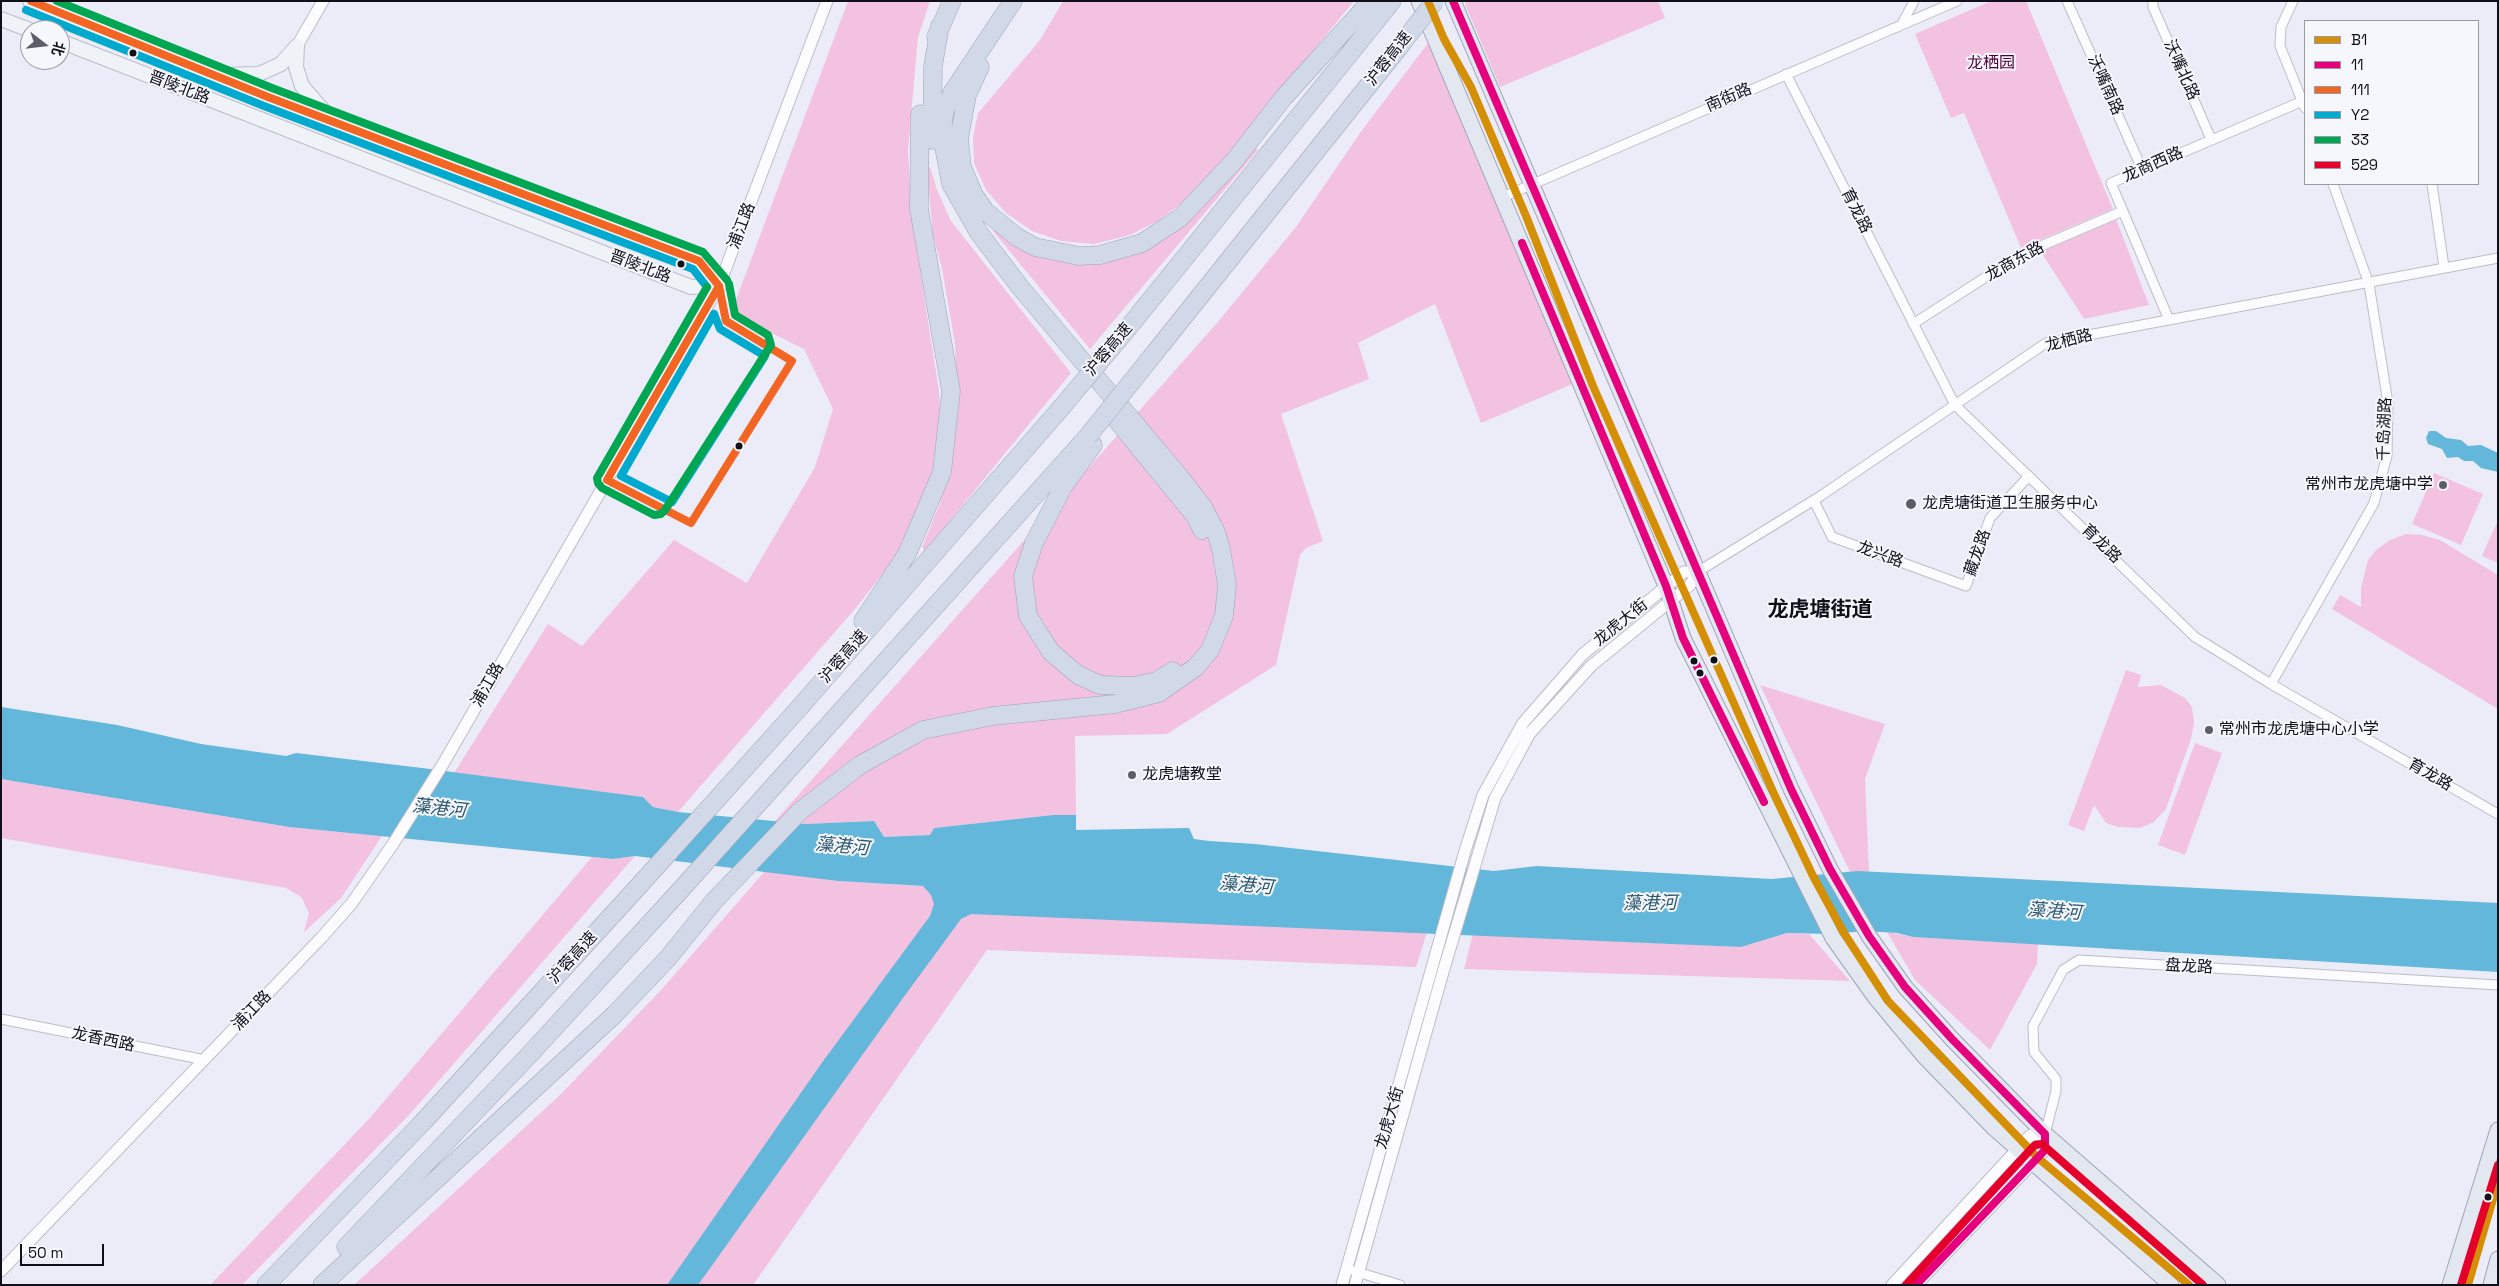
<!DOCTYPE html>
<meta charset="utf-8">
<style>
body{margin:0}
#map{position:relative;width:2499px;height:1286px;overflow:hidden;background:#ececf8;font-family:"Space Grotesk","Noto Sans SC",sans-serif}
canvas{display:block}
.frame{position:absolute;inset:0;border:2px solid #100f1a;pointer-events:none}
.legend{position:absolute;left:2304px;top:20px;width:175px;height:165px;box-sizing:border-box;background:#f6f6fd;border:1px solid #9a9aa2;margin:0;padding:6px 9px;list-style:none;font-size:15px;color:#100f1a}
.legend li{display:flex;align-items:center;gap:10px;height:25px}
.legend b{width:25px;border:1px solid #9a9aa2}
.north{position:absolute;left:20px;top:20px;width:50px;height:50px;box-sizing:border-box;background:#f6f6fd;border:1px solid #9a9aa2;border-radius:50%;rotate:106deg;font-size:14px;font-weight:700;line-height:20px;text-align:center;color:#100f1a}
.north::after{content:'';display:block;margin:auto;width:18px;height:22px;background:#5d5c68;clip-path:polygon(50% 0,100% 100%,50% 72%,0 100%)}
.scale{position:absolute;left:20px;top:1244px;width:84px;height:22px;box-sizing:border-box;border:2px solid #100f1a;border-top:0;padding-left:6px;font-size:15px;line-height:18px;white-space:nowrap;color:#100f1a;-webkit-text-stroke:4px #f6f6fd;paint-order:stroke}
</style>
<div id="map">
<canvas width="2499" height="1286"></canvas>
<div class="frame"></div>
<ul class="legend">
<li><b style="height:6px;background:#d48f04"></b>B1</li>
<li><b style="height:6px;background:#e5007d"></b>11</li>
<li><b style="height:6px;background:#f26522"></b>111</li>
<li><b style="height:6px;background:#00a9ce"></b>Y2</li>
<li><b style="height:6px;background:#00a651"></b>33</li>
<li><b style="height:6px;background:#e4002b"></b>529</li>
</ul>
<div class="north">北</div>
<div class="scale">50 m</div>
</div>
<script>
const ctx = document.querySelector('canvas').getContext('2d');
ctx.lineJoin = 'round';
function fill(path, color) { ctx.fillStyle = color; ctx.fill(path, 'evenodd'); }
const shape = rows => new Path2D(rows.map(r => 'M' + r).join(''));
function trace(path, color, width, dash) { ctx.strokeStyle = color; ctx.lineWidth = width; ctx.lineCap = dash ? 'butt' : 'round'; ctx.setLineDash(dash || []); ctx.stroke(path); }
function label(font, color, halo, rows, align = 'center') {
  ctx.font = font + ' "Space Grotesk","Noto Sans SC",sans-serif'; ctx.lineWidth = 4; ctx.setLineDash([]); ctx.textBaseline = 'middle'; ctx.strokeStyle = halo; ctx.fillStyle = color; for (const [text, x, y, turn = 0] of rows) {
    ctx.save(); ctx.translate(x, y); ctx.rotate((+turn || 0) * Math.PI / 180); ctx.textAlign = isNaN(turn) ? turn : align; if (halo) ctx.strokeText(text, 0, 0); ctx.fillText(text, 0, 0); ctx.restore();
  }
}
const green = shape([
 [848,1,930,1,918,37,908,150,912,220,939,391,940,412,933,470,899,553,855,609,678,812,653,807,643,797,454,773,548,624,582,646,674,540,747,583,815,467,833,409,804,349,731,313],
 [1063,1,1354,1,1226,157,1187,199,1158,221,1130,235,1094,244,1061,241,1032,231,1006,213,986,190,974,163,973,137,978,113,1040,40],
 [1467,1,1658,1,1665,18,1500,87,1465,4],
 [1991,1,2026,1,2113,209,2021,248,1964,113,1951,118,1915,34],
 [1428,43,1575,383,1481,423,1435,304,1358,343,1369,379,1281,414,1323,541,1306,548,1300,555,1276,665,1167,734,1075,736,1076,815,1053,815,934,828,930,835,884,837,874,821,805,824,775,821,1217,323,1296,227,1360,133],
 [1255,147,1258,150,1090,349,993,231,996,227,1025,249,1120,257],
 [930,167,937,190,951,221,1071,373,925,551,922,547,940,503,952,460,957,402,955,344,942,269,933,235,927,169],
 [2116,219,2149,305,2084,319,2041,252],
 [2434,473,2483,494,2461,545,2412,524],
 [2498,520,2498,563,2482,556],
 [2406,534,2422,535,2440,540,2498,575,2498,709,2332,609,2340,595,2361,607,2361,588,2368,560,2376,550,2390,540],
 [2126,670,2141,675,2138,687,2161,685,2185,698,2192,707,2194,723,2191,739,2166,809,2154,822,2140,828,2118,827,2106,823,2094,805,2084,831,2068,825],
 [1760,685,1885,724,1865,779,1869,872,1850,872],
 [2195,743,2222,753,2185,855,2158,845],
 [1,779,289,827,382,836,341,898,304,932,309,913,301,897,286,888,1,838],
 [635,856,409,1115,242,1285,210,1285,369,1119,592,857,613,859],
 [765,871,838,881,1001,891,1000,914,1427,932,1416,967,987,950,753,1285,354,1285,561,1094,661,990],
 [1887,932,1913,937,2038,944,2037,964,1990,1050,1915,980],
 [1787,933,1809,934,1850,981,1464,969,1473,934,1741,947]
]);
const water = shape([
 [2429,431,2436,431,2446,438,2461,440,2468,446,2481,445,2498,453,2498,472,2481,468,2473,461,2464,461,2458,457,2447,458,2442,449,2428,444,2426,438],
 [1,707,117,725,201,744,286,756,296,753,422,768,643,797,653,807,678,812,805,824,874,821,884,837,930,835,934,828,1053,815,1076,815,1076,830,1189,828,1194,839,1209,841,1255,844,1494,871,1537,866,1772,879,1858,871,2498,903,2498,972,1913,937,1897,933,1866,931,1830,934,1787,933,1741,947,971,914,961,919,903,998,698,1285,667,1285,821,1064,930,916,934,904,931,895,923,886,838,881,635,856,613,859,289,827,1,779]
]);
const minor = shape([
 [2067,1,2142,169],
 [2153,1,2153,7,2211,139],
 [2293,1,2281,27,2280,46,2305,108],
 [1902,24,1914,1],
 [1786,74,1955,405,2195,637,2271,684,2498,814],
 [2432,184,2444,267],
 [1503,197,1957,1],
 [2169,320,2111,183,2305,100],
 [1913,324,2020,255,2123,211],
 [1814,501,1832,537,1966,586,1990,518,2029,476],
 [1699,571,1819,497,2046,343,2498,258],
 [2271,684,2374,503,2387,456,2388,403,2369,284,2333,184],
 [1,1019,205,1060],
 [2045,1134,2056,1091,2056,1079,2034,1052,2033,1026,2063,970,2079,960,2498,985],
 [1354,1271,1400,1285]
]);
const tertiary = shape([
 [297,46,323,1],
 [1,1271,322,937,352,903,393,844,443,764,719,286,827,1],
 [1342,1285,1465,851,1483,795,1523,723,1583,654,1684,572,1699,571],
 [1355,1285,1443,972,1495,798,1530,733,1591,666,1690,585,1699,571],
 [1892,1285,2024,1142,2031,1135,2045,1134,2045,1150,1916,1285]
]);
const secondary = shape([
 [30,1,268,97,699,261,719,286],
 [1,19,30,30],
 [60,41,691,287,719,286],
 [297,46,296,67,302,86,329,117],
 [223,75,259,74,281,64,297,46]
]);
const primary = shape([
 [1419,1,1666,586,1683,638,1833,938,1875,997,1924,1056,1994,1128,2171,1285],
 [1453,1,1791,789,1830,869,1869,936,1905,987,1952,1039,2045,1134,2218,1285],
 [2450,1285,2498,1130],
 [2491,1285,2498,1259]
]);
const motorway = shape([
 [936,37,952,1],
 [980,67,967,95,959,139,962,167,974,195,985,211,1017,237,1035,247,1079,256,1100,255,1142,243,1180,218,1234,161,1284,97,1371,1],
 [932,140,933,66,940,26],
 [1128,328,1392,1],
 [1153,355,1400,46],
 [1116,419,1196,517,1202,530],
 [1093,445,1063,487,1034,543,1023,576,1028,616,1051,652,1078,675,1100,685,1134,686,1157,681,1173,671],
 [863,621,907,554,942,472,951,391,919,209,920,114],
 [346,1247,531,1053,676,895,1088,436],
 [266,1285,423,1122,636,889,800,707,1061,408],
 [322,1285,614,1015,668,958,715,900,799,812,860,765,923,730,993,716,1115,704,1159,693,1196,667,1210,650,1224,616,1227,585,1221,549,1216,532,1203,507,1179,476,1020,287,979,233,951,184,942,137,944,113,952,93,1013,1]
]);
const motorwayBridge = shape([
 [1400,46,1435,1],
 [1061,408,1128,328],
 [1088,436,1153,355]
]);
const bus1 = shape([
 [1428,1,1444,39,1471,87,1526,216,1593,386,1775,796,1813,876,1844,933,1888,1001,2038,1158,2189,1285],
 [2468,1285,2498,1182]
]);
const bus2 = shape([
 [1453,1,1791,789,1830,869,1869,936,1905,987,1952,1039,2045,1134,2045,1150,1916,1285],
 [1522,243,1666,586,1683,638,1764,802]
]);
const bus3 = shape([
 [31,1,268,97,699,261,719,286],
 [719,286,726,321,792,361,691,523,607,480,719,286]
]);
const bus4 = shape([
 [26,10,264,106,693,269,707,287],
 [714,314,720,329,765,356,672,502,621,476,714,314]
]);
const bus5 = shape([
 [57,1,272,88,703,252,727,280],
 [707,287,597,478,598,483,602,488,654,515,661,514,665,510,771,345,768,335,735,315,729,284]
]);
const bus6 = shape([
 [1906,1285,2031,1149,2035,1145,2042,1144,2203,1285],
 [2461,1285,2498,1165]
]);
const markers = [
 [133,53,4.5,"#100f1a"],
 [681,264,4.5,"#100f1a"],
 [739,446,4.5,"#100f1a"],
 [2443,485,5,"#5d5c68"],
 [1911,504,6,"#5d5c68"],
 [1714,660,4.5,"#100f1a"],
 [1694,661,4.5,"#100f1a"],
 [1700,673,4.5,"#100f1a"],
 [2209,730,5,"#5d5c68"],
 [1132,775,5,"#5d5c68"],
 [2488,1197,4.5,"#100f1a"]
];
const streetNames = [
 ["沪蓉高速",1389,59,-52],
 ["沃嘴北路",2181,70,66],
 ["沃嘴南路",2105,85,66],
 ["晋陵北路",179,88,21],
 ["南街路",1729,98,-23],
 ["龙商西路",2153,165,-24],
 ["育龙路",1856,211,63],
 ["浦江路",742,226,-69],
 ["龙商东路",2015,262,-29],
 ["晋陵北路",640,267,21],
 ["龙栖路",2069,341,-14],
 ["沪蓉高速",1109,350,-50],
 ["千岛湖路",2385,429,-88],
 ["育龙路",2101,544,44],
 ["藏龙路",1978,553,-71],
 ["龙兴路",1880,555,20],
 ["龙虎大街",1621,623,-39],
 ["沪蓉高速",844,657,-49],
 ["浦江路",488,685,-60],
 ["育龙路",2430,775,30],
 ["沪蓉高速",573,958,-48],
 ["盘龙路",2189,967,3],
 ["浦江路",252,1011,-46],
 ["龙香西路",103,1040,12],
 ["龙虎大街",1390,1118,-74]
];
const parkNames = [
 ["龙栖园",1991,64]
];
const poiNames = [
 ["常州市龙虎塘中学",2433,485,"right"],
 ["龙虎塘街道卫生服务中心",1922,504],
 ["常州市龙虎塘中心小学",2219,730],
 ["龙虎塘教堂",1142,775]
];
const waterNames = [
 ["藻港河",439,809,6],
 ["藻港河",842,847,5],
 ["藻港河",1246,886,5],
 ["藻港河",1650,904,-1],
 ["藻港河",2054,912,4]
];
const districtNames = [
 ["龙虎塘街道",1820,610]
];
fill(green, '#f3c2e1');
fill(water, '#63b7da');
trace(minor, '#bdbdc8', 11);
trace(tertiary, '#bdbdc8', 13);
trace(secondary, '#bdbdc8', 16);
trace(primary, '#9ca4b8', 17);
trace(motorway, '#9ca4b8', 19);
trace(minor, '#fcfcfe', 9);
trace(tertiary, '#fcfcfe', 11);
trace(secondary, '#eff2f7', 14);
trace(primary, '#e3e8f0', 15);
trace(motorway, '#d1d9e8', 18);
trace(motorwayBridge, '#9ca4b8', 19, []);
trace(motorwayBridge, '#d1d9e8', 18);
trace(bus1, '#d48f04', 8);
trace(bus2, '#e5007d', 8);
trace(bus3, '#f26522', 8);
trace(bus4, '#00a9ce', 8);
trace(bus5, '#00a651', 8);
trace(bus6, '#e4002b', 8);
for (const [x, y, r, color] of markers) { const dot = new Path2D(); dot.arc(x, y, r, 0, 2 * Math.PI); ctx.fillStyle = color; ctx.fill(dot); trace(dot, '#f6f6fd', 2); }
label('16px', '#100f1a', '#f6f6fd', streetNames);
label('16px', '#4f0035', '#f6f6fd', parkNames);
label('16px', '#100f1a', '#f6f6fd', poiNames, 'left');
label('italic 18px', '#2a586c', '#f6f6fd', waterNames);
label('bold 21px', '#100f1a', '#f6f6fd', districtNames);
</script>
